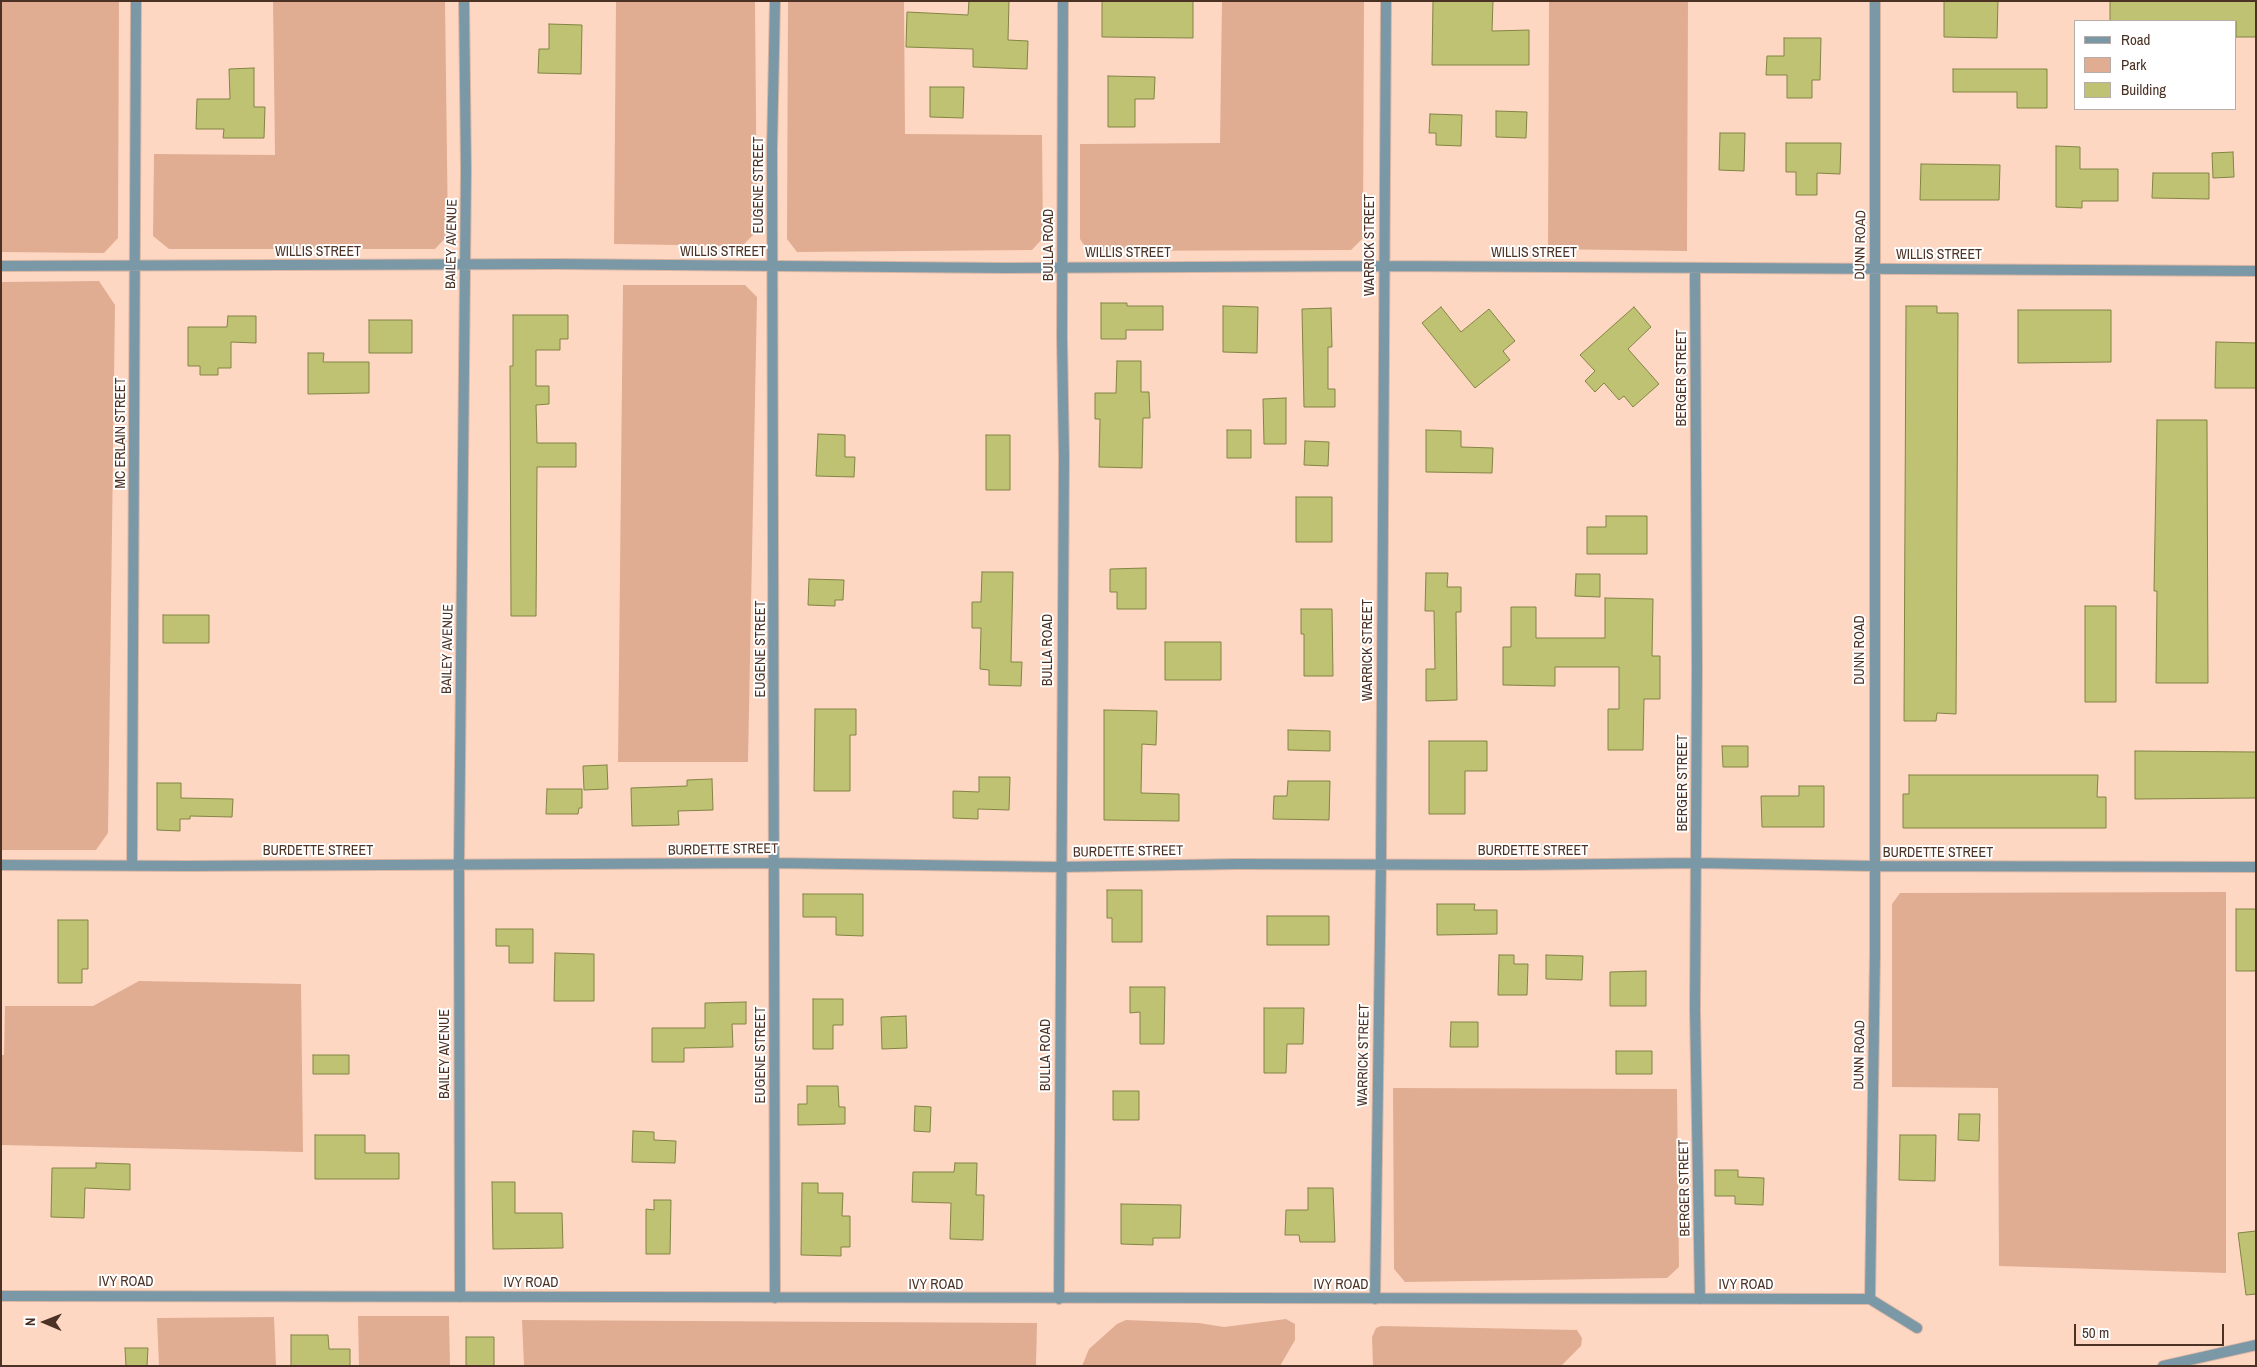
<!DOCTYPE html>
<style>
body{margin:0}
#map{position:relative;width:2257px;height:1367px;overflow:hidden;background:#fed7c3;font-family:"Archivo Narrow",sans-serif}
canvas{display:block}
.frame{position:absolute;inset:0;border:2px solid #4c3225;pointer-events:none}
.legend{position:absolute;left:2074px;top:20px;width:162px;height:90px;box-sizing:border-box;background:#fff;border:1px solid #b7ada8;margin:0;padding:6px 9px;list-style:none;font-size:15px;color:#4c3225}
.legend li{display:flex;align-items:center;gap:10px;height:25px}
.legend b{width:25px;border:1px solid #b7ada8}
.north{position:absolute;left:20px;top:1297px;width:50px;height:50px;-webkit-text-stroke:4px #fff;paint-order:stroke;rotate:271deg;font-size:14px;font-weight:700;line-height:20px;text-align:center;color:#4c3225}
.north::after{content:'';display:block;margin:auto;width:18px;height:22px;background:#4c3225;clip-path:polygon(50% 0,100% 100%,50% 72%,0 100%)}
.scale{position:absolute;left:2074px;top:1324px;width:150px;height:22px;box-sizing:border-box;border:2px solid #4c3225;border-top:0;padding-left:6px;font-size:15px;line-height:18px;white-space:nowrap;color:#4c3225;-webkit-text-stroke:4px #fff;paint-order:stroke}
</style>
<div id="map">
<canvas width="2257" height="1367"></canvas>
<div class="frame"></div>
<ul class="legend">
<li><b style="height:6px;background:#7b98a7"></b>Road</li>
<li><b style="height:14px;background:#e1ad92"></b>Park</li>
<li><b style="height:14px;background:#bfc173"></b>Building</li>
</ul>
<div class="north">N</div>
<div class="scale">50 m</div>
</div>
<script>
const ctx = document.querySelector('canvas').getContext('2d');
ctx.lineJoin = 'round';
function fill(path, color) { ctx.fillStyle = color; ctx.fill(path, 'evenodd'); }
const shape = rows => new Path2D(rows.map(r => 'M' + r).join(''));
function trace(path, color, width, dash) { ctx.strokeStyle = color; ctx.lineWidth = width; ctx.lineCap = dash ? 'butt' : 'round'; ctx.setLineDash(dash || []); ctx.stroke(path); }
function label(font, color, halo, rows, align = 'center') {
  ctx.font = font + ' "Archivo Narrow",sans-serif'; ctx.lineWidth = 4; ctx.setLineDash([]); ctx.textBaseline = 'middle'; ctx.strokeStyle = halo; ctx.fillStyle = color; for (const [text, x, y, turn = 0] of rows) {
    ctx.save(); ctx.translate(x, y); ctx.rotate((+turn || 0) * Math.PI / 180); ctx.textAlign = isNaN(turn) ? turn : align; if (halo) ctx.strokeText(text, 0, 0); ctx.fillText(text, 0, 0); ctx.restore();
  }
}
const green = shape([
 [1,1,119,1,118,238,104,253,1,252],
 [273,1,445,1,448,235,435,249,169,249,153,236,154,154,275,155],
 [616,1,755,1,757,231,742,246,614,244],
 [788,1,904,1,905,134,1042,135,1043,238,1032,250,797,252,787,239],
 [1222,1,1364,1,1363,238,1351,250,1088,251,1080,239,1080,144,1220,143],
 [1549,1,1688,1,1687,251,1548,249],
 [99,281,115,305,108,833,96,850,1,850,1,282],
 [623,285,745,285,757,297,748,762,618,762],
 [2226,892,2226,1273,1999,1266,1998,1088,1892,1087,1892,904,1900,893],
 [139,981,301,984,303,1152,1,1145,1,1055,4,1055,5,1006,93,1006],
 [1393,1088,1677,1089,1679,1267,1667,1278,1405,1282,1394,1269],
 [358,1316,449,1316,450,1366,359,1366],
 [274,1317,276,1366,159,1366,157,1318],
 [1286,1319,1295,1324,1295,1340,1280,1366,1082,1366,1089,1349,1117,1324,1126,1320,1199,1323,1224,1327],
 [522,1320,1037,1323,1036,1366,524,1366],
 [1381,1326,1577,1330,1582,1338,1581,1346,1561,1366,1373,1366,1372,1337,1376,1328]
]);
const building = shape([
 [969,1,1009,1,1008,40,1028,41,1027,69,973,67,973,49,906,47,907,12,968,15,969,1],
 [1102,1,1193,1,1193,38,1102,37,1102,1],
 [1433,1,1493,1,1492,31,1529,30,1529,65,1432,65,1433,1],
 [1944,1,1998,1,1997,38,1944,37,1944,1],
 [2110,1,2256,1,2256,37,2236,37,2236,21,2110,21,2110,1],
 [549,24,582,25,581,74,538,73,539,49,549,49,549,24],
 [1784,38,1821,38,1820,80,1812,80,1812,98,1787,98,1787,75,1766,75,1767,56,1784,56,1784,38],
 [254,68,254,107,265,107,264,138,223,138,224,129,196,129,197,99,230,99,229,69,254,68],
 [1953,69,2047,69,2047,108,2017,108,2017,92,1953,92,1953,69],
 [1108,76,1155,77,1154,99,1135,99,1135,127,1108,127,1108,76],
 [930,87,964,87,963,118,930,117,930,87],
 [1496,111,1527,112,1526,138,1496,137,1496,111],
 [1430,114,1462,115,1461,146,1436,145,1436,133,1429,133,1430,114],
 [1720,133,1745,133,1744,171,1719,170,1720,133],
 [1786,143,1841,143,1840,174,1817,173,1817,195,1796,195,1796,172,1786,172,1786,143],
 [2056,146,2080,147,2080,169,2118,169,2118,201,2082,201,2082,208,2056,207,2056,146],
 [2233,152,2234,177,2213,178,2212,153,2233,152],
 [1921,164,2000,165,1999,200,1920,200,1921,164],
 [2153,173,2209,173,2209,199,2152,198,2153,173],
 [1101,303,1127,303,1127,306,1163,306,1163,330,1126,330,1126,339,1101,339,1101,303],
 [1223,306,1258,307,1257,353,1223,352,1223,306],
 [1906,306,1937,306,1937,313,1958,313,1956,714,1937,713,1936,721,1904,721,1906,306],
 [1441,307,1461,332,1489,309,1515,341,1503,351,1510,360,1475,388,1422,323,1441,307],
 [1634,307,1651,327,1628,349,1659,384,1633,407,1624,396,1619,400,1604,383,1595,392,1585,381,1595,371,1580,355,1634,307],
 [1331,308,1332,347,1328,347,1328,389,1335,389,1335,407,1304,407,1302,309,1331,308],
 [2018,310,2111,310,2111,362,2018,363,2018,310],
 [513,315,568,315,568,339,560,339,560,350,536,350,536,386,549,386,549,404,536,405,537,443,576,443,576,467,537,467,536,616,511,616,510,366,513,366,513,315],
 [228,316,256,316,256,343,231,342,231,368,218,368,218,375,200,375,200,366,188,366,188,327,227,327,228,316],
 [369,320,412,320,412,353,369,353,369,320],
 [2216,342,2256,343,2256,388,2215,388,2216,342],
 [308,353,324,353,323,362,369,362,369,393,308,394,308,353],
 [1117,361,1141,361,1141,392,1149,392,1150,418,1143,418,1142,468,1099,467,1100,419,1095,419,1095,393,1116,393,1117,361],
 [1286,398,1286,444,1264,444,1263,399,1286,398],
 [2157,420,2207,420,2208,683,2156,683,2157,591,2154,591,2157,420],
 [1227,430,1251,430,1251,458,1227,458,1227,430],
 [1426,430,1461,431,1461,447,1493,448,1492,473,1426,472,1426,430],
 [818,434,845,435,845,457,855,457,854,477,816,476,818,434],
 [986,435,1010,435,1010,490,986,490,986,435],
 [1305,441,1329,442,1328,466,1304,465,1305,441],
 [1296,497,1332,497,1332,542,1296,542,1296,497],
 [1606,516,1647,516,1647,554,1587,554,1587,527,1606,527,1606,516],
 [1146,568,1146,609,1117,609,1117,592,1110,592,1110,569,1146,568],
 [982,572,1013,572,1011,662,1022,662,1021,686,989,685,989,670,980,669,981,628,972,628,972,602,981,602,982,572],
 [1426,573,1448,573,1447,587,1461,587,1461,612,1456,612,1457,700,1426,701,1426,669,1435,669,1434,611,1425,611,1426,573],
 [1576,574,1600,574,1600,597,1575,596,1576,574],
 [809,579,844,580,843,600,835,600,835,606,808,605,809,579],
 [1605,598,1653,599,1652,656,1660,656,1660,699,1644,699,1643,750,1608,750,1608,709,1619,709,1619,667,1555,667,1555,686,1503,685,1503,647,1511,647,1511,607,1536,607,1536,638,1605,638,1605,598],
 [2085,606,2116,606,2116,702,2085,702,2085,606],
 [1301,609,1332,609,1333,676,1304,676,1304,634,1301,634,1301,609],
 [163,615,209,615,209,643,163,643,163,615],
 [1165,642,1221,642,1221,680,1165,680,1165,642],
 [815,709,856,709,856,735,850,735,850,791,814,791,815,709],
 [1104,710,1157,711,1156,745,1142,744,1141,793,1179,794,1179,821,1104,820,1104,710],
 [1288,730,1330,731,1330,751,1288,750,1288,730],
 [1429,741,1487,741,1487,771,1465,771,1465,814,1429,814,1429,741],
 [1722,746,1748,746,1748,767,1723,767,1722,746],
 [2135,751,2256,752,2256,798,2135,799,2135,751],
 [607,765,608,789,584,790,583,766,607,765],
 [1909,775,2098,775,2097,797,2106,797,2106,828,1903,828,1903,794,1909,794,1909,775],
 [979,777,1010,777,1009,810,978,809,978,819,953,818,953,791,979,792,979,777],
 [712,779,713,810,678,811,679,825,632,826,631,788,687,786,687,780,712,779],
 [1288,781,1330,781,1329,820,1273,819,1274,796,1287,796,1288,781],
 [157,783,181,783,181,798,233,799,232,817,190,816,190,819,180,819,180,831,157,830,157,783],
 [1799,786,1824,786,1824,827,1762,827,1761,796,1799,796,1799,786],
 [547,789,582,789,582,808,579,808,578,814,546,814,547,789],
 [1107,890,1142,890,1142,942,1112,942,1112,918,1107,918,1107,890],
 [803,894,863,894,863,936,836,935,836,917,803,917,803,894],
 [1437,904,1475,904,1474,910,1497,910,1497,934,1437,935,1437,904],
 [2236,909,2256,909,2256,971,2236,971,2236,909],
 [1267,916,1329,916,1329,945,1267,945,1267,916],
 [58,920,88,920,88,969,82,969,82,983,58,983,58,920],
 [496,929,533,929,533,963,509,963,509,946,496,946,496,929],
 [555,953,594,954,594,1001,554,1001,555,953],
 [1499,955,1514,955,1514,964,1528,964,1527,995,1498,995,1499,955],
 [1546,955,1583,956,1582,980,1546,979,1546,955],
 [1646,971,1646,1006,1610,1006,1610,972,1646,971],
 [1130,987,1165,987,1164,1044,1140,1044,1140,1012,1130,1013,1130,987],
 [813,999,843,999,843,1025,833,1025,833,1049,813,1049,813,999],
 [746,1002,746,1024,732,1024,733,1047,684,1048,684,1062,652,1062,652,1028,705,1028,705,1003,746,1002],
 [1264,1008,1304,1008,1303,1044,1287,1044,1286,1073,1264,1073,1264,1008],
 [906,1016,907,1048,882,1049,881,1017,906,1016],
 [1451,1022,1478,1022,1478,1047,1450,1047,1451,1022],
 [1616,1051,1652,1051,1652,1074,1616,1074,1616,1051],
 [313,1055,349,1055,349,1074,313,1074,313,1055],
 [807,1086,838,1086,839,1107,845,1107,845,1124,798,1125,798,1104,807,1104,807,1086],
 [1113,1091,1139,1091,1139,1120,1113,1120,1113,1091],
 [915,1106,931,1107,930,1132,914,1131,915,1106],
 [1959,1114,1980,1114,1979,1141,1958,1140,1959,1114],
 [633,1131,654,1132,654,1140,676,1141,675,1163,632,1162,633,1131],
 [315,1135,365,1135,365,1153,399,1153,399,1179,315,1179,315,1135],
 [1900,1135,1936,1135,1935,1181,1899,1180,1900,1135],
 [96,1163,130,1164,130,1190,85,1188,84,1218,51,1217,52,1168,96,1168,96,1163],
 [955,1163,977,1163,976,1195,984,1195,983,1240,950,1239,951,1203,912,1202,913,1172,954,1172,955,1163],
 [1715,1170,1738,1170,1738,1177,1764,1178,1763,1205,1735,1204,1735,1196,1715,1196,1715,1170],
 [492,1182,515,1182,515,1213,562,1213,563,1248,493,1249,492,1182],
 [802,1183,818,1183,818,1193,843,1193,842,1216,850,1216,850,1247,841,1247,841,1256,801,1255,802,1183],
 [1308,1188,1333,1188,1335,1242,1300,1242,1299,1235,1285,1235,1286,1210,1308,1210,1308,1188],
 [654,1200,671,1200,670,1254,646,1254,646,1209,654,1210,654,1200],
 [1121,1204,1181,1205,1180,1238,1153,1238,1153,1245,1121,1244,1121,1204],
 [2256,1231,2256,1294,2246,1295,2238,1233,2256,1231],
 [291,1335,328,1335,329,1349,350,1349,350,1366,291,1366,291,1335],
 [466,1337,494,1337,494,1366,466,1366,466,1337],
 [125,1348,148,1348,147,1366,126,1366,125,1348]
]);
const minor = shape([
 [775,1,772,150,775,1298],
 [1,266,557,264,1005,268,1383,266,2256,271],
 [1695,268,1697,667,1695,1009,1700,1299],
 [1,865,186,866,773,863,1060,867,1237,864,1513,865,1696,863,1874,866,2256,867],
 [132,865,136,1],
 [1,1296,1870,1299],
 [460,1297,459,864,466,170,464,1],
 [1059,1299,1064,457,1062,338,1063,1],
 [1375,1299,1381,865,1386,1],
 [1870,1299,1875,954,1875,1],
 [1870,1299,1917,1328]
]);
const tertiary = shape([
 [2163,1366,2256,1345]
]);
const streetNames = [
 ["EUGENE STREET",759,185,-90],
 ["BAILEY AVENUE",452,244,-89],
 ["BULLA ROAD",1049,245,-90],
 ["WARRICK STREET",1370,245,-90],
 ["DUNN ROAD",1861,245,-89],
 ["WILLIS STREET",318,252],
 ["WILLIS STREET",723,252],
 ["WILLIS STREET",1128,253],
 ["WILLIS STREET",1534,253],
 ["WILLIS STREET",1939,255],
 ["BERGER STREET",1682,378,-90],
 ["MC ERLAIN STREET",121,433,-90],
 ["BAILEY AVENUE",448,649,-89],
 ["EUGENE STREET",761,649,-90],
 ["BULLA ROAD",1048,650,-90],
 ["WARRICK STREET",1368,650,-90],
 ["DUNN ROAD",1860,650,-90],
 ["BERGER STREET",1683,783,-90],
 ["BURDETTE STREET",723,850,-1],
 ["BURDETTE STREET",318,851],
 ["BURDETTE STREET",1533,851],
 ["BURDETTE STREET",1128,852,-1],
 ["BURDETTE STREET",1938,853],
 ["BAILEY AVENUE",445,1054,-90],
 ["EUGENE STREET",761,1055,-90],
 ["BULLA ROAD",1046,1055,-90],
 ["WARRICK STREET",1364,1055,-89],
 ["DUNN ROAD",1860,1055,-89],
 ["BERGER STREET",1685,1188,-91],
 ["IVY ROAD",126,1282],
 ["IVY ROAD",531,1283],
 ["IVY ROAD",936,1285],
 ["IVY ROAD",1341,1285],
 ["IVY ROAD",1746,1285]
];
fill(green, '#e1ad92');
fill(building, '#bfc173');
trace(building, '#838444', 1);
trace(minor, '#dab6a3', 12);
trace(tertiary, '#dab6a3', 12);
trace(minor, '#7b98a7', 10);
trace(tertiary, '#7b98a7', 10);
label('14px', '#4c3225', '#fff', streetNames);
</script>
